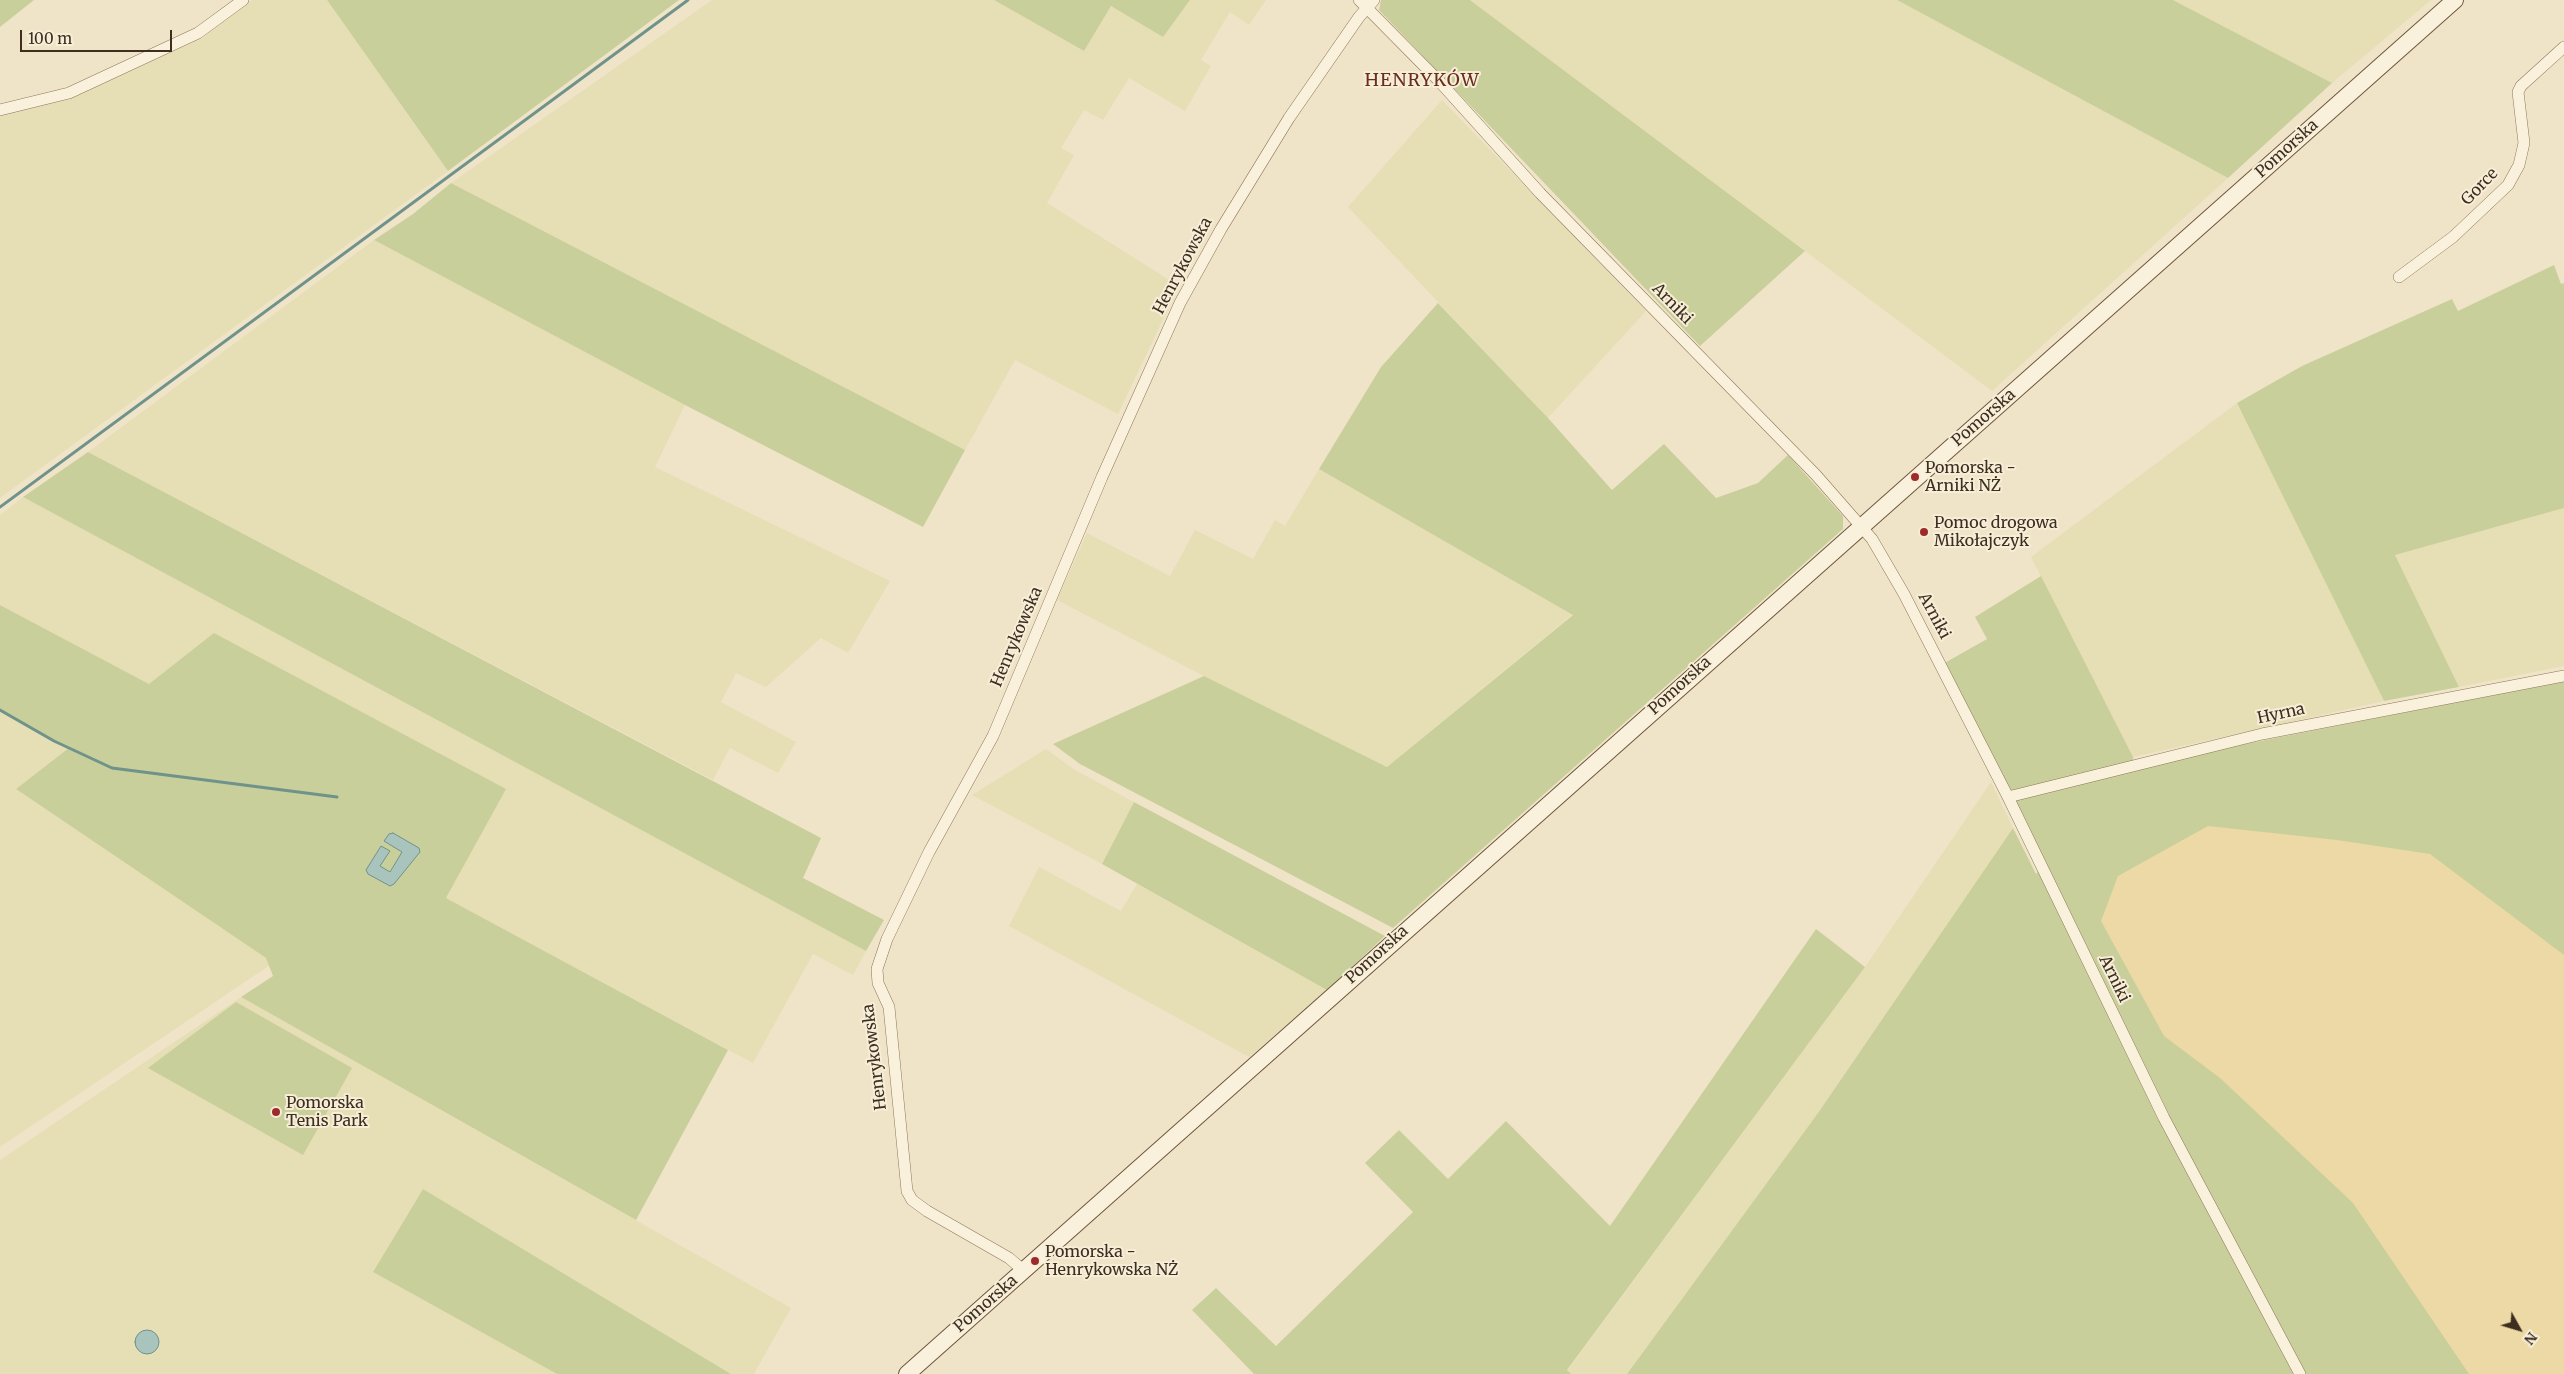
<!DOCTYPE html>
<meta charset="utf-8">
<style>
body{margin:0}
#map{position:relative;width:2564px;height:1374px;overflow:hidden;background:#f0e4c8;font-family:Merriweather,serif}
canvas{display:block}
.north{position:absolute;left:2494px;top:1304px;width:50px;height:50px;-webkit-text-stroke:4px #f7eed8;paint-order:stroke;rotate:129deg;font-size:14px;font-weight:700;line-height:20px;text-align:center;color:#3d2e20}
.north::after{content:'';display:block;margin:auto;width:18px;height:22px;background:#3d2e20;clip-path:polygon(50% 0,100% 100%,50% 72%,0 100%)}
.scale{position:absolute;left:20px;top:30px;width:152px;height:22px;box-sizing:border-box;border:2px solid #3d2e20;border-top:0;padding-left:6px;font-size:15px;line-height:18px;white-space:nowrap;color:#3d2e20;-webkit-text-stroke:4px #f7eed8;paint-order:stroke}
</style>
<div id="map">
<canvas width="2564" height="1374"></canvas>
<div class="north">N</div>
<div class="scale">100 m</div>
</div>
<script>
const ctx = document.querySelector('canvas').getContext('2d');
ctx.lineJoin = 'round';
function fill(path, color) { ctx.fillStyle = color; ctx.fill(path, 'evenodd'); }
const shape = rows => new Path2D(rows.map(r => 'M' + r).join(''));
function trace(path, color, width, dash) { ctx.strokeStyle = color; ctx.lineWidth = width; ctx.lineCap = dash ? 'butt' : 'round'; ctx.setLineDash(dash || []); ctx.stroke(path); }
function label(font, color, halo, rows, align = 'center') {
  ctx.font = font + ' Merriweather,serif'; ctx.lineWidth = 4; ctx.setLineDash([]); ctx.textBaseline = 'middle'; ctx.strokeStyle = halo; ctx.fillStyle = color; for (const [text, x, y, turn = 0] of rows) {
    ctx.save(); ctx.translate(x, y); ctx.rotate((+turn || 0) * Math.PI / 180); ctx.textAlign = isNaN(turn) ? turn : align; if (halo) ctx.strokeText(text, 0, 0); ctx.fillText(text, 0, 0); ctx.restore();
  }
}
const farmland = shape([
 [252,0,327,0,448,171,0,498,0,115,66,100,201,39],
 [712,0,994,0,1084,51,1111,6,1163,36,1190,0,1266,0,1249,25,1230,12,1201,60,1211,66,1185,111,1129,78,1103,120,1084,110,1061,148,1074,155,1047,203,1179,286,1118,414,1015,360,965,450,451,183],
 [1470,0,1897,0,2228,178,1992,391],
 [2173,0,2431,0,2332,83],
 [1442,100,1646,311,1548,418,1348,207],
 [374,240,685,405,655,467,890,581,848,653,821,638,766,687,736,673,721,702,796,742,778,773,730,748,713,780,88,452],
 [2237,403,2384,701,2133,757,2031,557],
 [1319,469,1573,614,1387,767,1204,676,1057,600,1087,533,1170,576,1195,530,1253,559,1275,520,1285,526],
 [23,497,866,951,853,975,813,954,753,1063,446,898,505,789,149,684,0,605,0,515],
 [2564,508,2564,666,2459,687,2395,555],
 [0,710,54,741,70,747,16,789,266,958,270,965,0,1147],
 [1046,749,1075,770,1134,802,1102,864,972,795],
 [1991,782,2013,828,1818,1113,1627,1374,1571,1374,1567,1371,1865,967],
 [1039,867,1121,911,1137,884,1327,990,1249,1057,1009,926],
 [241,997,791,1308,754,1374,731,1374,423,1189,373,1272,557,1374,0,1374,0,1160]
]);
const green = shape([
 [0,0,34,0,0,27],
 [327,0,679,0,448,171],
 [994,0,1190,0,1163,37,1111,6,1084,51],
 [1381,0,1470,0,1805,251,1700,346,1379,10],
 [1897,0,2173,0,2332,83,2228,178],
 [451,183,965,450,923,527,685,405,374,240,413,214],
 [2554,265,2561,284,2564,283,2564,508,2395,555,2459,687,2384,701,2237,403,2302,366,2452,299,2458,311],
 [1438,303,1548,418,1612,490,1664,444,1716,498,1758,483,1788,455,1843,516,1843,529,1393,928,1080,764,1053,744,1204,676,1387,767,1573,615,1319,469,1381,367],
 [88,452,821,838,803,878,884,920,866,951,23,497],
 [2041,576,2133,757,2134,766,2564,681,2564,1374,1627,1374,1818,1113,2013,828,2036,874,2041,868,1941,665,1987,639,1975,617],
 [0,605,149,684,214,633,506,789,446,898,728,1050,636,1220,241,997,273,976,266,958,16,789,70,747,54,741,0,710],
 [1134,802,1385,936,1327,990,1102,864],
 [1816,929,1865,967,1567,1370,1571,1374,1254,1374,1192,1310,1216,1288,1276,1346,1413,1212,1365,1163,1399,1130,1448,1179,1506,1121,1610,1226],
 [236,1002,352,1068,303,1155,148,1068],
 [423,1189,731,1374,557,1374,373,1272]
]);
const sand = shape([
 [2208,826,2337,840,2430,854,2564,955,2564,1374,2469,1374,2353,1203,2220,1078,2164,1036,2101,921,2118,876]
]);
const water = shape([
 [393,833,419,848,420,852,394,884,390,886,368,874,366,870,381,846,390,851,380,866,390,872,402,852,384,841,389,834,393,833],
 '135 1342a12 12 0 1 1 24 0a12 12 0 1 1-24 0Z'
]);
const stream = shape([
 [0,507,688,0],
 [0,710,54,741,112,768,337,797]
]);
const street = shape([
 [1359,0,1439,81,1540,193,1816,475,1872,539,1904,594,2008,797,2164,1118,2300,1374],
 [0,110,69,93,198,33,243,0],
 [2399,277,2453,237,2508,185,2519,165,2524,143,2518,92,2521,86,2564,47],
 [2008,797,2262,734,2564,676],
 [1024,1271,1009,1258,927,1211,912,1200,907,1191,889,1007,878,983,877,969,887,939,929,852,993,736,1102,477,1180,303,1221,229,1289,118,1359,17,1374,0]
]);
const secondary = shape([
 [907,1374,2455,0]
]);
const markers = [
 [1915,477,5,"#9e2a2b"],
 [1924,532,5,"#9e2a2b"],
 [276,1112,5,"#9e2a2b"],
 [1035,1261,5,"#9e2a2b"]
];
const streetNames = [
 ["Pomorska",2287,149,-42],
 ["Gorce",2480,187,-46],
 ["Henrykowska",1183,266,-62],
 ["Arniki",1672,304,46],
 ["Pomorska",1984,418,-41],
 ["Arniki",1934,616,62],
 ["Henrykowska",1017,637,-67],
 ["Pomorska",1680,686,-42],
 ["Hyrna",2281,714,-12],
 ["Pomorska",1377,955,-42],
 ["Arniki",2114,979,64],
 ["Henrykowska",875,1057,-97],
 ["Pomorska",986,1304,-41]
];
const poiNames = [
 ["Pomorska -",1925,468],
 ["Arniki NŻ",1925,486],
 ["Pomoc drogowa",1934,523],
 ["Mikołajczyk",1934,541],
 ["Pomorska",286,1103],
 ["Tenis Park",286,1121],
 ["Pomorska -",1045,1252],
 ["Henrykowska NŻ",1045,1270]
];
const neighbourhoodNames = [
 ["HENRYKÓW",1422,81]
];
fill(farmland, '#e6deb5');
fill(green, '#c9cf9b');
fill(sand, '#ecd9a5');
fill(water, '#a9c4bc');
trace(water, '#6f938a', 1);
trace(stream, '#6f938a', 3);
trace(street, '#8d765c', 12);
trace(secondary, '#6f573f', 18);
trace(street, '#faf1dc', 11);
trace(secondary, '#faf1dc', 16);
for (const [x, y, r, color] of markers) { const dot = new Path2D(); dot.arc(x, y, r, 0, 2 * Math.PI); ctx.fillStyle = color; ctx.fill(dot); trace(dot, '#f7eed8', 2); }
label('16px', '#3d2e20', '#f7eed8', streetNames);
label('16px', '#3d2e20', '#f7eed8', poiNames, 'left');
ctx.letterSpacing = '1px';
label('18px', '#6b2e1e', '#f7eed8', neighbourhoodNames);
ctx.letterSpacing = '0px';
</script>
